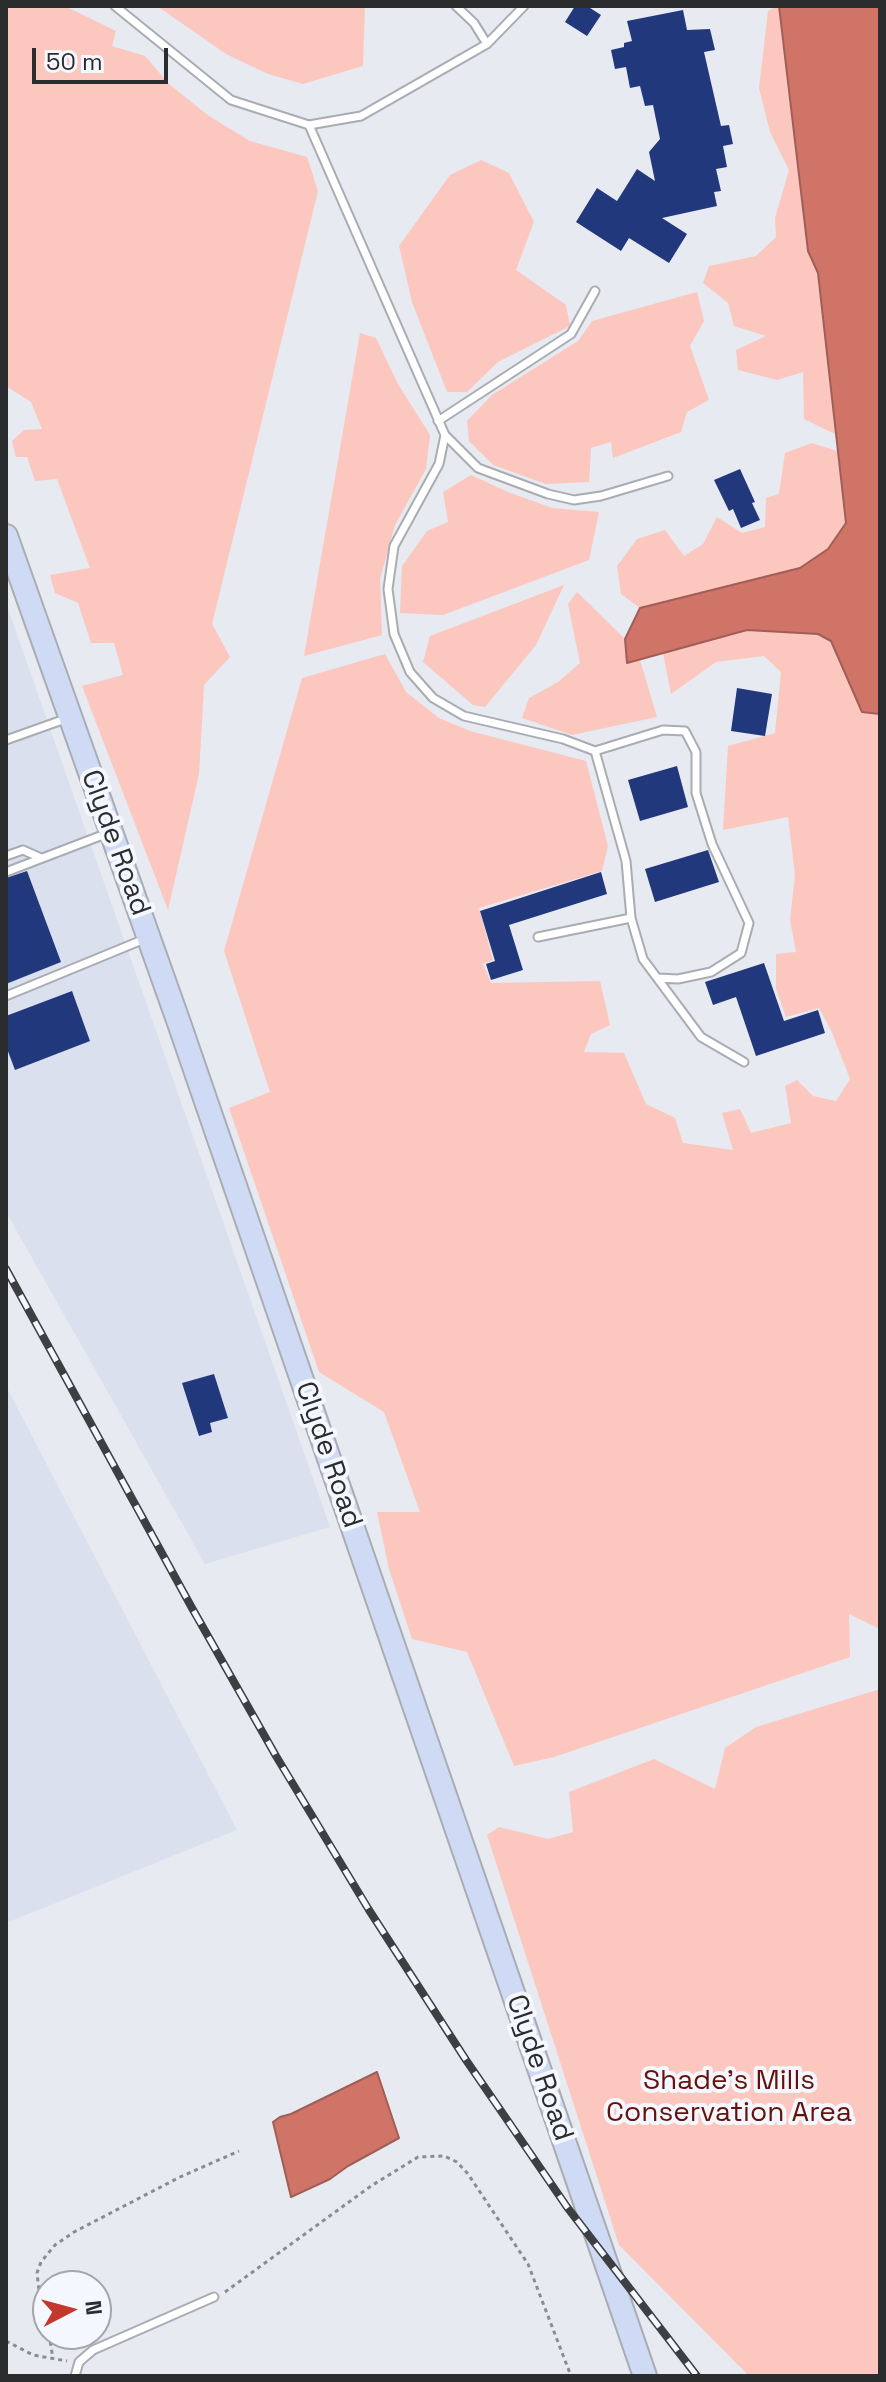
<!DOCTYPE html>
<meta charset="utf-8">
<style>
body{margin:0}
#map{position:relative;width:886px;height:2382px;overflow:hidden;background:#e7eaf0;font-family:"Space Grotesk",sans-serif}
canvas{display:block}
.frame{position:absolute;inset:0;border:8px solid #2b2c2e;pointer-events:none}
.north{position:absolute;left:32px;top:2270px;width:80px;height:80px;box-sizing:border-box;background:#f4f7fd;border:2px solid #a4a6aa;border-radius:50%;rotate:84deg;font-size:22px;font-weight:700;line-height:32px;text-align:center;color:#2b2c2e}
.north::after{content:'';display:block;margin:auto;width:28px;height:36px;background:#c4372c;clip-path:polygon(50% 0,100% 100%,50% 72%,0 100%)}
.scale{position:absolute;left:32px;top:48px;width:136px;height:36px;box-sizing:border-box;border:4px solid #2b2c2e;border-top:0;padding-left:10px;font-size:24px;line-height:28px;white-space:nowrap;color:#2b2c2e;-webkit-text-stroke:6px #f4f7fd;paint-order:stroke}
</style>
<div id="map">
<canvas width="886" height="2382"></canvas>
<div class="frame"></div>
<div class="north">N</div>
<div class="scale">50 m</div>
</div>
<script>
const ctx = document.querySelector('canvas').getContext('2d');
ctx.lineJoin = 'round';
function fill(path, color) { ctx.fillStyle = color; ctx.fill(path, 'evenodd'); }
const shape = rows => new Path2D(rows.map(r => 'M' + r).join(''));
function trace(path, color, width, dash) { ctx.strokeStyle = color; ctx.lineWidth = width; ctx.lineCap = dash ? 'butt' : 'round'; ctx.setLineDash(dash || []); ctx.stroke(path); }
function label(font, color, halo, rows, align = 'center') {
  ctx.font = font + ' "Space Grotesk",sans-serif'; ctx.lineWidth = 8; ctx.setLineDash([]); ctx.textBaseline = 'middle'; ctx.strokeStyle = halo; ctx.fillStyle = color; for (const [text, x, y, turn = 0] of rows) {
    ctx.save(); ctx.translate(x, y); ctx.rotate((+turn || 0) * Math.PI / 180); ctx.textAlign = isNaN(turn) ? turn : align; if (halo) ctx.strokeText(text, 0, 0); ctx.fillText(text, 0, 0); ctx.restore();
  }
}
const built = shape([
 [6,603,330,1527,205,1564,6,1212],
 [6,1386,237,1830,6,1923]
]);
const green = shape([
 [6,6,65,6,116,31,112,46,145,56,170,85,209,116,250,141,307,157,318,191,212,624,230,657,204,685,199,774,168,910,82,686,123,675,114,643,91,643,78,603,55,593,50,575,90,568,57,479,35,481,27,457,16,457,12,441,24,430,42,429,31,402,6,386],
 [157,6,365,6,363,66,303,84,268,74,226,54],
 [777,6,880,6,880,642,845,524,828,549,800,568,640,608,621,594,617,566,637,539,665,530,684,556,703,544,717,517,742,533,765,527,766,498,779,494,785,453,812,443,840,452,837,435,804,419,803,372,777,380,738,370,736,350,766,336,734,326,728,303,703,283,709,266,756,256,776,237,775,218,789,170,770,132,759,88,768,11],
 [481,160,509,173,534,222,516,270,566,305,570,326,498,362,467,392,447,392,412,302,399,246,450,175],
 [697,292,704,321,690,346,709,400,687,412,681,432,613,458,611,442,591,448,589,482,546,484,493,465,469,441,467,421,492,395,578,341,592,321],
 [360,333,376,338,398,384,430,435,426,469,395,525,380,579,382,635,304,656],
 [471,475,508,492,552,508,599,512,589,560,443,615,400,613,402,566,427,531,448,522,443,492],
 [564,585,536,645,485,707,473,705,423,662,430,636],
 [577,592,625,639,628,662,640,660,657,717,572,735,522,718,529,698,558,682,580,663,568,604],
 [747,630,818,634,831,641,862,711,880,714,880,1629,849,1614,850,1657,554,1757,514,1766,467,1652,412,1639,389,1569,377,1512,420,1512,384,1412,319,1372,229,1108,270,1092,224,951,302,678,385,654,406,692,439,718,470,731,586,761,608,846,602,871,479,908,493,960,483,964,491,983,600,981,610,1025,591,1034,584,1052,624,1053,646,1104,675,1118,683,1143,733,1150,722,1113,740,1109,751,1133,791,1123,785,1086,797,1080,813,1096,836,1101,850,1079,831,1030,819,1008,786,1017,776,989,776,954,796,952,790,920,795,875,788,817,723,830,728,746,775,733,781,672,764,656,716,662,671,694,663,653],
 [880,1689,880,2376,749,2376,619,2245,487,1835,499,1827,548,1839,573,1832,569,1792,654,1759,715,1789,725,1748,756,1727]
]);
const water = shape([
 [779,6,880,6,880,714,862,712,831,641,818,634,747,630,627,663,625,639,640,608,800,568,828,549,846,523,818,273,808,251,779,6],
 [377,2072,399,2138,348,2166,330,2179,291,2197,273,2122,280,2117,291,2114,377,2072]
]);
const building = shape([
 [575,6,587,6,601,15,587,36,565,22],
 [683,10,687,30,710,29,715,50,704,52,721,126,729,125,733,144,723,146,727,167,716,169,721,191,714,192,717,206,662,218,687,234,669,263,629,238,621,251,576,222,597,188,617,201,637,169,655,181,649,152,660,139,653,105,645,106,640,86,630,88,626,67,615,69,611,50,624,47,624,43,632,41,627,21],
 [740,469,755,502,752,503,760,520,741,528,733,509,729,511,714,480],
 [737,688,772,694,765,736,731,731],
 [677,766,688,807,640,821,628,780],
 [708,850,719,882,655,902,645,869],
 [27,871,61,962,6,984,6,878],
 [601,872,607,894,509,925,523,970,491,980,486,964,495,961,480,911],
 [764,963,784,1021,818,1010,825,1033,756,1056,736,997,713,1005,705,982],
 [72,991,90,1041,15,1070,6,1046,6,1016],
 [214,1374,228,1418,210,1423,212,1432,199,1436,182,1383]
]);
const path = shape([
 [225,2292,371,2186,418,2157,444,2156,457,2162,468,2174,528,2264,571,2376],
 [48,2328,41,2308,37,2273,41,2262,55,2245,74,2232,180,2177,239,2151],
 [49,2334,53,2359],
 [6,2341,33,2355,67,2361]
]);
const lane = shape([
 [115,6,231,100,309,125,361,116,487,44,524,6],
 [456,6,474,23,487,44],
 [309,125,445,435,439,464,394,546,388,589,394,634,410,672,433,698,464,716,563,739,595,751,663,730,685,731,696,752,696,793,712,844,749,923,741,953,711,972,678,979,658,978],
 [438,421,571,334,595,291],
 [445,435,478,468,548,494,574,500,601,496,668,476],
 [6,740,68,718],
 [595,751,626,861,631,918,643,959,701,1037,744,1062],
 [6,856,23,850,41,858],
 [6,872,108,833],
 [538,937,631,918],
 [6,996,147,938],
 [75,2376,79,2362,93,2350,214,2297]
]);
const secondary = shape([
 [6,536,179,1023,645,2376]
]);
const rail = shape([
 [6,1269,192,1608,276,1756,369,1910,466,2060,567,2207,697,2376]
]);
const streetNames = [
 ["Clyde Road",115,843,70],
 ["Clyde Road",328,1455,71],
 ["Clyde Road",539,2068,71]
];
const parkNames = [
 ["Shade’s Mills",729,2081],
 ["Conservation Area",729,2113]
];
fill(built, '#dae0ed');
fill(green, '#fcc7bf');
fill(water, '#d17468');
trace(water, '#9f5e57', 2);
fill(building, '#21387c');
trace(lane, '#a9acb2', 11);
trace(secondary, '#a9acb2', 26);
trace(path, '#8a8c90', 3, [4, 4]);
trace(lane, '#fff', 7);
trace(secondary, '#cfdaf5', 22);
trace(rail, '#3e3f42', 8);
trace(rail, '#f4f7fd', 5, [15]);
label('28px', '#2b2c2e', '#f4f7fd', streetNames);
label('28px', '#67110c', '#f4f7fd', parkNames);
</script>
